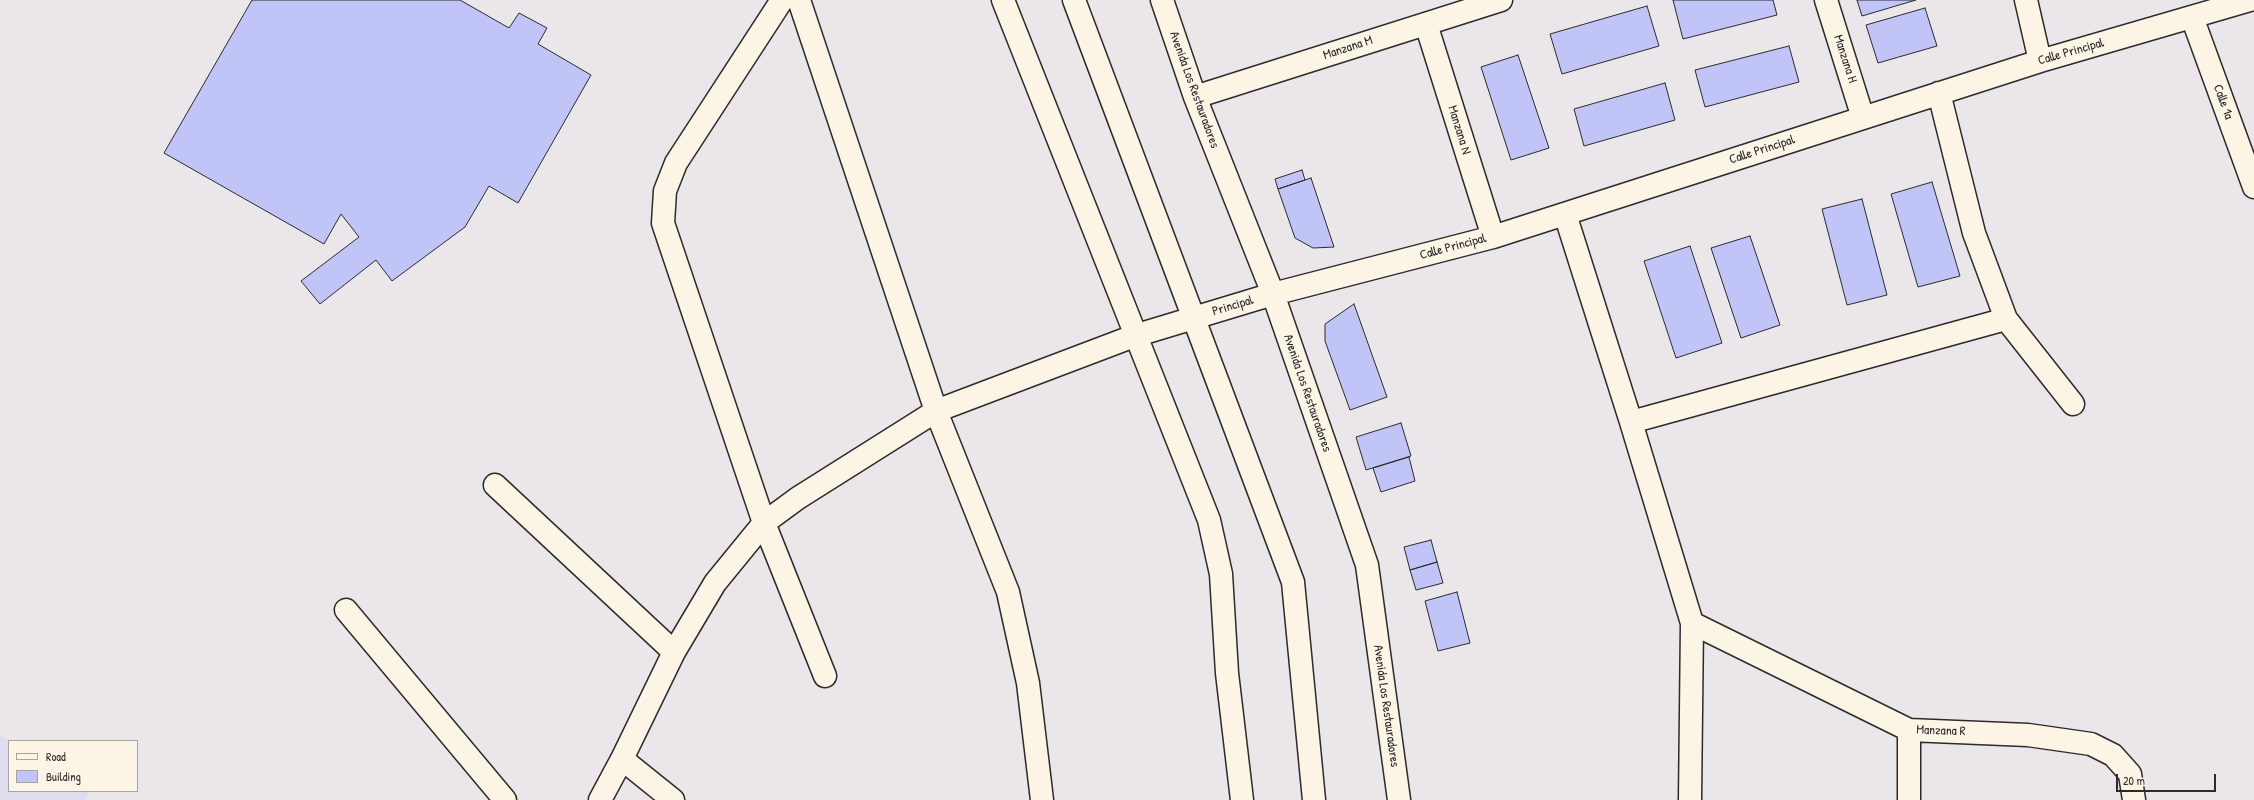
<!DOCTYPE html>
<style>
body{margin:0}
#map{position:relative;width:2254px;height:800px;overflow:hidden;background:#eae6ea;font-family:"Patrick Hand",sans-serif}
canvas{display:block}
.legend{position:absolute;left:8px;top:740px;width:130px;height:52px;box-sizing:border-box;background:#fcf5e5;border:1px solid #a8a49b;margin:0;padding:5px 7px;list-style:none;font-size:12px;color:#2b2b2b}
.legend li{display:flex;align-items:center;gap:8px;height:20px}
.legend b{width:20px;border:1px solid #a8a49b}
.scale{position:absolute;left:2116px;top:774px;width:100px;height:18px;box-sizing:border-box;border:2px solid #2b2b2b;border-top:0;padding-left:5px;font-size:12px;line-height:14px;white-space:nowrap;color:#2b2b2b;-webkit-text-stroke:3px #fcf5e5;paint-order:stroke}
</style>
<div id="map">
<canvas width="2254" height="800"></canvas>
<ul class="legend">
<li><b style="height:5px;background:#fcf5e5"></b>Road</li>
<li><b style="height:11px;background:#c1c4f6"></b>Building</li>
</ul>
<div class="scale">20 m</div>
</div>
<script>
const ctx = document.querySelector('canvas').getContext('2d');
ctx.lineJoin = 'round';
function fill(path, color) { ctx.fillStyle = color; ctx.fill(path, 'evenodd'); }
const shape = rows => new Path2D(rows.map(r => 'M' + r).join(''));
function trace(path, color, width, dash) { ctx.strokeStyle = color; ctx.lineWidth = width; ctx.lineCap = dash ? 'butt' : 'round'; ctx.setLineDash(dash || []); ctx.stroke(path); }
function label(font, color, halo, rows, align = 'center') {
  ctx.font = font + ' "Patrick Hand",sans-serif'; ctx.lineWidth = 3; ctx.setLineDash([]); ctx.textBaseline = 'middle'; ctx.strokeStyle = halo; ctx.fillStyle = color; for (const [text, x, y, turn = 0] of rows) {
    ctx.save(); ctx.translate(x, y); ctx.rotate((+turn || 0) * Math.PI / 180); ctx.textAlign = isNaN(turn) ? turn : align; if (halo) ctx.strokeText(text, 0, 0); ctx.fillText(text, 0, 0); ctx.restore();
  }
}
const built = shape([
 [0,736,13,741,9,741,9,791,90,791,85,800,0,800]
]);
const building = shape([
 [252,0,460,0,509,28,519,13,547,28,538,44,591,75,518,203,489,186,465,227,392,281,376,260,320,304,301,281,359,237,341,214,324,244,164,153,252,0],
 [1673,0,1773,0,1777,15,1683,39,1673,0],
 [1857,0,1916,0,1862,16,1857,0],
 [1647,6,1659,46,1562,74,1550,34,1647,6],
 [1925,8,1937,46,1878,63,1866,25,1925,8],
 [1789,46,1799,82,1705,107,1695,70,1789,46],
 [1518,55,1549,148,1511,160,1481,67,1518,55],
 [1665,83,1675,120,1584,146,1574,109,1665,83],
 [1302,170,1305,180,1278,189,1275,179,1302,170],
 [1311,178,1334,247,1313,248,1295,238,1278,189,1311,178],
 [1932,182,1960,276,1918,287,1891,194,1932,182],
 [1862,199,1887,295,1847,305,1822,209,1862,199],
 [1750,236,1780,325,1741,338,1711,248,1750,236],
 [1690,246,1722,343,1676,358,1644,261,1690,246],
 [1354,304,1387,397,1350,410,1325,341,1325,324,1354,304],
 [1401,423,1411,456,1366,470,1356,437,1401,423],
 [1409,457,1415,481,1381,492,1373,468,1409,457],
 [1431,540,1437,562,1410,570,1404,547,1431,540],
 [1437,562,1443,583,1416,590,1410,570,1437,562],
 [1457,592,1470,643,1438,651,1425,601,1457,592]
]);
const minor = shape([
 [782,0,676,163,665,191,663,223,764,523,825,676],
 [799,0,936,411,1008,592,1028,683,1042,800],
 [1003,0,1209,520,1221,574,1227,673,1242,800],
 [1074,0,1293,582,1314,800],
 [1162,0,1195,97,1273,294,1367,565,1399,800],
 [1826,0,1863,118],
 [2026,0,2040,61],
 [2192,17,2254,187],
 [1426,24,1493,237],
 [1939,93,1974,233,2006,319,2073,404],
 [1195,97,1501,0],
 [1565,214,1631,422,1692,623,1690,800],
 [1631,422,2006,319],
 [495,485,674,652],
 [346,610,505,800],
 [1692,623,1909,730,2028,735,2091,744,2113,755,2130,774,2134,800],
 [622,759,673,800],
 [600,800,622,759,674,652,715,583,764,523,798,498,936,411,1134,336,1273,294,1493,237,2040,61,2250,0],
 [1909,800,1909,730]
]);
const streetNames = [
 ["Manzana M",1348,48,-18],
 ["Calle Principal",2071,52,-16],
 ["Manzana H",1845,59,72],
 ["Avenida Los Restauradores",1194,90,70],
 ["Calle 1a",2223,102,70],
 ["Manzana N",1459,130,73],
 ["Calle Principal",1762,150,-18],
 ["Calle Principal",1453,247,-15],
 ["Principal",1233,306,-17],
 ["Avenida Los Restauradores",1307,393,71],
 ["Avenida Los Restauradores",1386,706,82],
 ["Manzana R",1941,731,2]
];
fill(built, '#dedcee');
fill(building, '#c1c4f6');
trace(building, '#2b2b2b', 1);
trace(minor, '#2b2b2b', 25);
trace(minor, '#fcf5e5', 22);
label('13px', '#2b2b2b', '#fcf5e5', streetNames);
</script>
